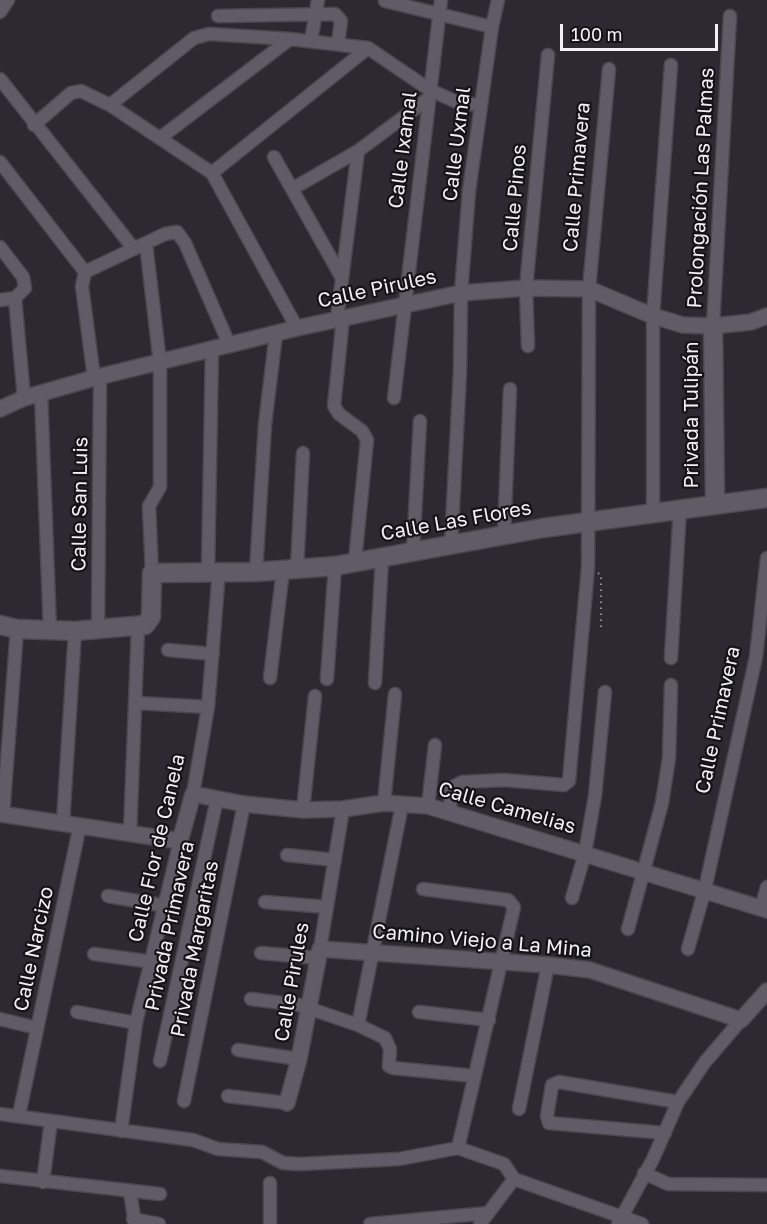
<!DOCTYPE html>
<meta charset="utf-8">
<style>
body{margin:0}
#map{position:relative;width:767px;height:1224px;overflow:hidden;background:#2c2932;font-family:"Golos Text",sans-serif}
canvas{display:block}
.scale{position:absolute;left:560px;top:24px;width:158px;height:27px;box-sizing:border-box;border:3px solid #f2f0f6;border-top:0;padding-left:8px;font-size:18px;line-height:21px;white-space:nowrap;color:#f2f0f6;-webkit-text-stroke:4px #141317;paint-order:stroke}
</style>
<div id="map">
<canvas width="767" height="1224"></canvas>
<div class="scale">100 m</div>
</div>
<script>
const ctx = document.querySelector('canvas').getContext('2d');
ctx.lineJoin = 'round';
const shape = rows => new Path2D(rows.map(r => 'M' + r).join(''));
function trace(path, color, width, dash) { ctx.strokeStyle = color; ctx.lineWidth = width; ctx.lineCap = dash ? 'butt' : 'round'; ctx.setLineDash(dash || []); ctx.stroke(path); }
function label(font, color, halo, rows, align = 'center') {
  ctx.font = font + ' "Golos Text",sans-serif'; ctx.lineWidth = 4.5; ctx.setLineDash([]); ctx.textBaseline = 'middle'; ctx.strokeStyle = halo; ctx.fillStyle = color; for (const [text, x, y, turn = 0] of rows) {
    ctx.save(); ctx.translate(x, y); ctx.rotate((+turn || 0) * Math.PI / 180); ctx.textAlign = isNaN(turn) ? turn : align; if (halo) ctx.strokeText(text, 0, 0); ctx.fillText(text, 0, 0); ctx.restore();
  }
}
const path = shape([
 [598,573,601,575,601,629]
]);
const minor = shape([
 [385,1,492,27],
 [0,12,8,0],
 [218,16,335,14,341,21,338,44],
 [311,41,318,0],
 [0,79,134,249],
 [110,105,194,38,209,34,290,39,368,48,430,90,459,103,480,105],
 [34,125,71,93,81,91,110,105,212,173,297,328],
 [160,138,290,39],
 [274,157,342,278],
 [0,162,85,272],
 [212,173,368,48],
 [292,189,358,151,429,98],
 [146,244,160,363,160,487,149,506,152,573],
 [0,247,23,277,25,288,15,298,0,300],
 [85,272,165,234,177,232,185,243,229,344],
 [85,272,82,286,94,378],
 [15,298,24,398],
 [343,318,334,406,339,414,362,431,367,440,355,561],
 [337,319,358,151],
 [713,326,730,16],
 [528,346,526,288,548,55],
 [41,393,50,631],
 [394,398,441,0],
 [653,512,653,316,671,65],
 [504,535,510,389],
 [451,545,460,371,461,293,469,191,492,27,498,0],
 [413,552,420,421],
 [297,569,303,453],
 [208,571,212,349],
 [256,572,265,424,276,334],
 [98,631,100,377],
 [168,650,213,654],
 [671,658,680,508],
 [270,678,283,570],
 [327,679,335,566],
 [375,683,382,558],
 [137,703,208,707],
 [193,794,208,707,219,571],
 [384,803,395,694],
 [428,806,435,745],
 [303,810,315,696],
 [450,812,451,788,462,782,504,780,564,785,569,781,588,567,589,289,609,69],
 [3,815,17,629],
 [63,823,75,631],
 [130,834,138,627],
 [287,855,335,860],
 [423,889,508,900,514,907,458,1148],
 [108,896,166,906],
 [572,898,585,853,595,796,605,692],
 [265,902,327,907],
 [761,908,767,887],
 [628,929,662,803,669,758,671,685],
 [320,949,343,809],
 [688,949,705,889,756,657,767,558],
 [261,953,318,958],
 [94,954,153,962],
 [251,999,299,1005,358,1025,385,1038,390,1049,389,1066,393,1068,475,1076],
 [77,1012,136,1023],
 [419,1012,489,1020],
 [0,1019,37,1028],
 [358,1025,402,805],
 [238,1050,299,1059],
 [160,1061,217,799],
 [228,1096,287,1103],
 [184,1101,244,804],
 [519,1109,548,965],
 [0,1114,193,1140,218,1149,262,1152,283,1163,300,1164,399,1159,458,1148],
 [19,1115,80,825],
 [121,1131,136,1023,180,841],
 [665,1133,549,1123,547,1116,552,1085,559,1082,678,1102],
 [458,1148,504,1164,514,1179,480,1224],
 [644,1173,668,1184,767,1185],
 [0,1176,160,1194],
 [514,1179,642,1224],
 [43,1182,51,1121],
 [270,1183,270,1224],
 [130,1192,135,1224],
 [133,1219,159,1224],
 [370,1224,488,1213],
 [618,1224,653,1159,678,1102,705,1062,741,1020]
]);
const tertiary = shape([
 [0,409,24,398,94,378,297,328,461,293,526,288,589,289,653,316,683,325,713,326,751,322,767,316],
 [0,814,180,841,193,794,244,804,303,810,343,809,384,803,428,806,767,910],
 [287,1103,299,1059,320,949,548,965,590,970,741,1020,767,991]
]);
const secondary = shape([
 [713,326,715,504],
 [0,625,17,629,75,631,145,625,151,617,152,573,256,572,335,566,543,528,767,498]
]);
const streetNames = [
 ["Calle Uxmal",457,144,-83],
 ["Calle Ixamal",403,150,-83],
 ["Calle Primavera",577,177,-85],
 ["Prolongación Las Palmas",701,188,-87],
 ["Calle Pinos",515,198,-85],
 ["Calle Pirules",377,289,-12],
 ["Privada Tulipán",692,415,-90],
 ["Calle San Luis",80,504,-89],
 ["Calle Las Flores",456,521,-10],
 ["Calle Primavera",718,720,-78],
 ["Calle Camelias",507,808,16],
 ["Calle Flor de Canela",157,848,-77],
 ["Privada Primavera",170,926,-78],
 ["Camino Viejo a La Mina",482,941,5],
 ["Calle Narcizo",34,949,-78],
 ["Privada Margaritas",195,949,-79],
 ["Calle Pirules",292,982,-80]
];
trace(minor, '#4a474f', 15);
trace(tertiary, '#4a474f', 18);
trace(secondary, '#4a474f', 21);
trace(path, '#929097', 2, [1.5, 4.5]);
trace(minor, '#605c67', 12);
trace(tertiary, '#605c67', 15);
trace(secondary, '#605c67', 18);
label('20px', '#f2f0f6', '#141317', streetNames);
</script>
